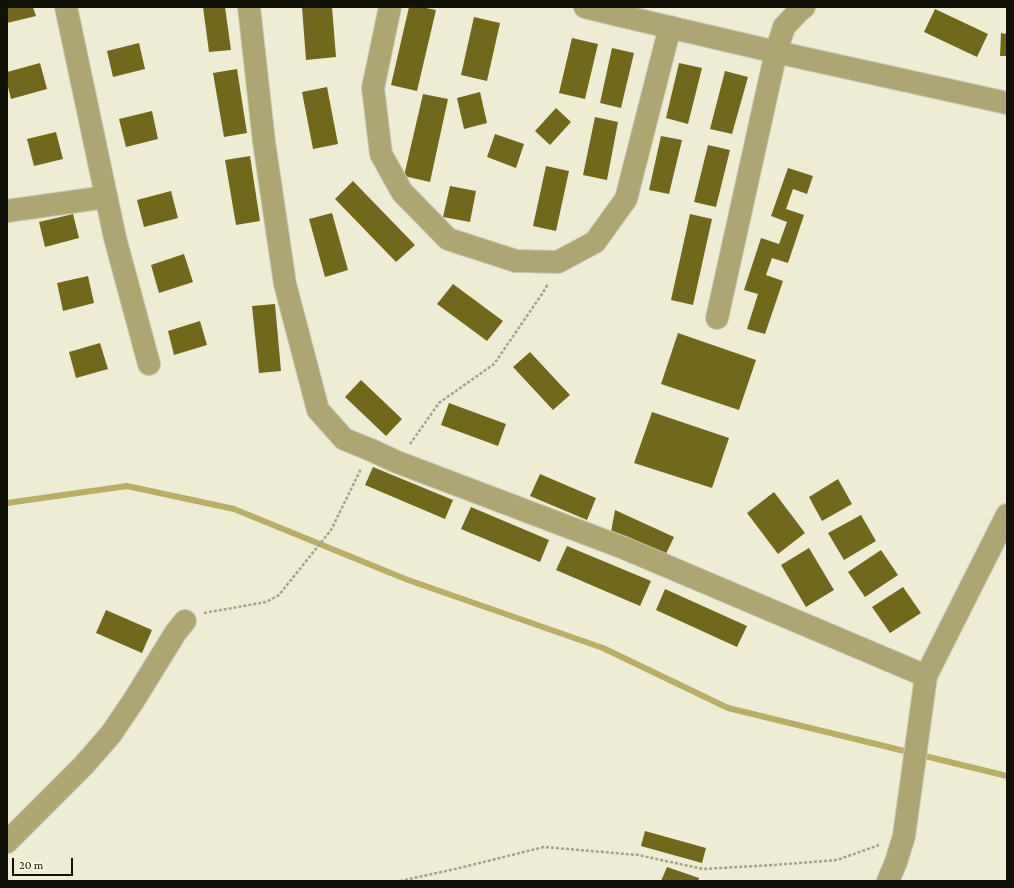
<!DOCTYPE html>
<style>
body{margin:0}
#map{position:relative;width:1014px;height:888px;overflow:hidden;background:#efecd4;font-family:"Crimson Pro",serif}
canvas{display:block}
.frame{position:absolute;inset:0;border:8px solid #111007;pointer-events:none}
.scale{position:absolute;left:12px;top:858px;width:61px;height:18px;box-sizing:border-box;border:2px solid #111007;border-top:0;padding-left:5px;font-size:12px;line-height:14px;white-space:nowrap;color:#111007;-webkit-text-stroke:3px #fdfae1;paint-order:stroke}
</style>
<div id="map">
<canvas width="1014" height="888"></canvas>
<div class="frame"></div>
<div class="scale">20 m</div>
</div>
<script>
const ctx = document.querySelector('canvas').getContext('2d');
ctx.lineJoin = 'round';
const shape = rows => new Path2D(rows.map(r => 'M' + r).join(''));
function trace(path, color, width, dash) { ctx.strokeStyle = color; ctx.lineWidth = width; ctx.lineCap = dash ? 'butt' : 'round'; ctx.setLineDash(dash || []); ctx.stroke(path); }
function fill(path, color) { ctx.fillStyle = color; ctx.fill(path, 'evenodd'); }
const stream = shape([
 [7,503,127,486,234,509,408,580,603,648,728,708,1007,776]
]);
const building = shape([
 [7,7,33,7,36,16,7,23],
 [203,7,225,7,231,50,209,52],
 [302,7,332,7,336,57,306,60],
 [409,7,421,7,436,10,417,91,391,85],
 [935,9,988,34,977,57,924,32],
 [474,17,500,23,487,81,461,75],
 [1001,33,1007,34,1007,56,1000,56],
 [572,38,598,44,585,99,559,93],
 [139,43,145,69,113,77,107,51],
 [612,48,634,53,621,108,600,103],
 [40,63,47,89,11,99,7,83,7,72],
 [679,63,702,68,688,124,666,118],
 [237,69,247,133,224,137,213,73],
 [725,71,748,77,732,134,710,129],
 [327,87,338,144,313,149,302,92],
 [480,92,487,123,464,129,457,98],
 [423,94,448,99,430,182,404,176],
 [556,108,571,122,550,145,535,131],
 [152,111,158,139,126,147,119,119],
 [595,117,618,122,607,180,583,175],
 [56,132,63,159,34,166,27,139],
 [495,134,524,144,516,168,487,157],
 [661,136,682,140,669,194,649,190],
 [708,145,730,150,716,207,694,202],
 [250,156,260,221,236,225,225,160],
 [546,166,569,171,556,231,533,226],
 [788,168,813,176,807,194,793,189,786,209,804,215,788,263,772,258,766,275,783,281,765,334,747,329,758,294,744,290,761,238,779,244,787,222,771,216],
 [353,181,415,245,396,262,335,199],
 [450,186,476,191,470,222,443,217],
 [171,191,178,218,144,227,137,200],
 [332,213,348,270,325,277,309,219],
 [73,214,79,238,45,247,39,222],
 [690,214,712,219,693,305,671,300],
 [184,254,193,282,159,293,151,265],
 [88,276,94,303,63,311,57,283],
 [453,284,503,321,487,341,437,304],
 [275,304,281,371,259,373,252,306],
 [200,321,207,345,174,355,168,331],
 [678,333,756,360,739,410,661,384],
 [100,343,108,369,76,378,69,352],
 [530,352,570,395,553,410,513,367],
 [361,380,402,419,386,436,345,397],
 [449,403,506,424,498,446,441,425],
 [652,412,729,438,712,488,634,463],
 [373,467,453,500,445,519,365,485],
 [540,474,596,498,587,520,530,496],
 [838,479,852,504,822,521,809,497],
 [774,492,805,533,778,554,747,513],
 [471,507,549,540,540,562,461,529],
 [615,510,674,537,665,556,611,532],
 [861,515,876,541,844,560,828,533],
 [567,546,651,581,640,606,556,570],
 [809,548,834,590,806,607,781,565],
 [881,550,898,575,865,597,848,572],
 [903,587,921,613,890,633,872,607],
 [665,589,747,626,737,647,656,610],
 [106,610,152,630,142,653,96,633],
 [645,831,706,848,702,863,641,846],
 [667,867,699,878,698,881,661,881]
]);
const path = shape([
 [410,444,439,403,494,364,542,294,548,284],
 [204,613,266,602,279,595,331,530,361,469],
 [400,881,455,869,544,847,638,855,703,869,774,865,837,860,879,845]
]);
const minor = shape([
 [66,7,115,238,149,364],
 [249,7,264,142,285,284,318,410,344,439,371,450,397,462,624,548,926,676],
 [390,7,373,88,381,154,402,192,448,239,516,261,558,262,595,242,626,199,670,27],
 [585,7,626,17,776,52,1007,103],
 [7,211,106,197],
 [717,318,776,52,784,27,797,13,804,7],
 [7,842,84,765,111,734,134,700,176,632,185,621],
 [888,881,896,862,904,836,926,676,1007,515]
]);
trace(stream, '#b8ae66', 6);
fill(building, '#72681c');
trace(minor, '#cbc9b3', 24);
trace(path, '#a4a28f', 2.5, [3, 2]);
trace(minor, '#ada673', 22);
</script>
